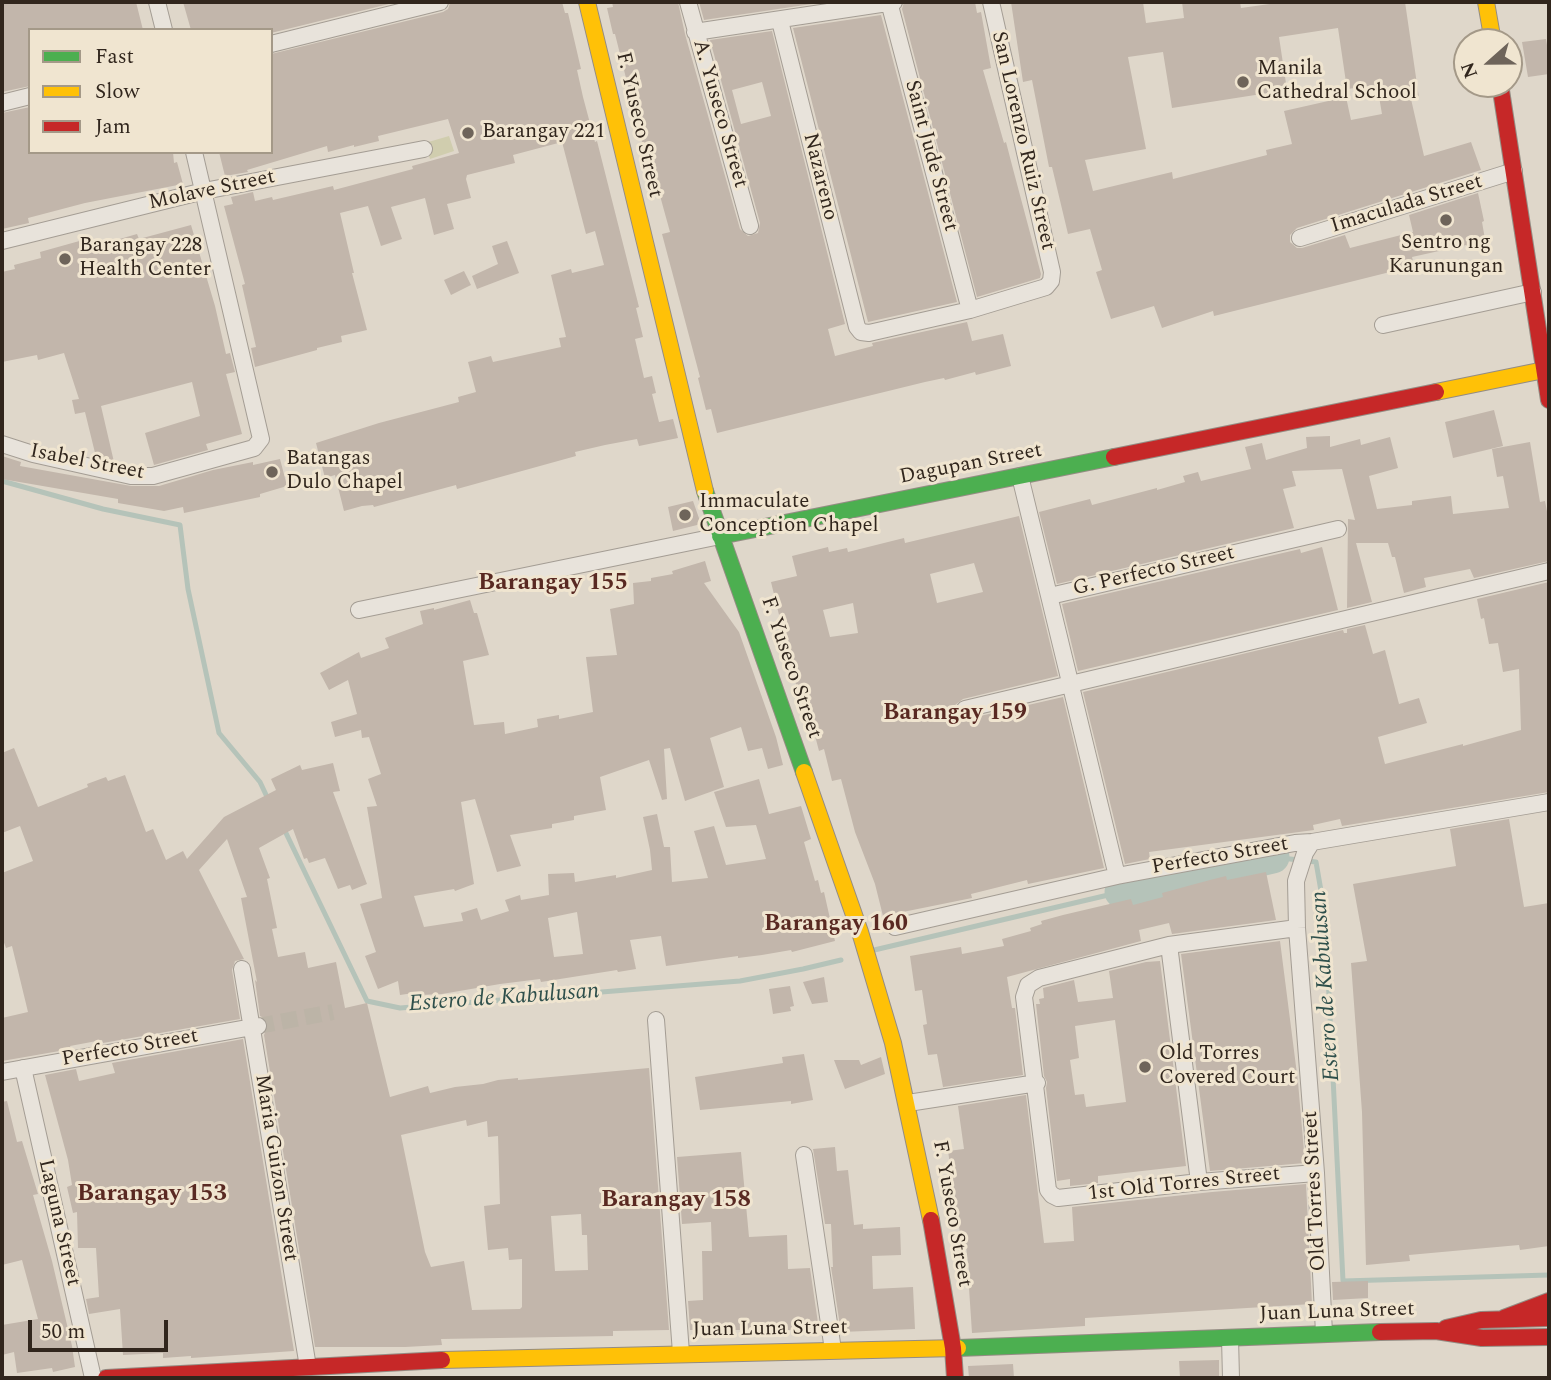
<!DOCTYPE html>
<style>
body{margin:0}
#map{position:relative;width:1551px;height:1380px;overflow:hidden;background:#dfd7ca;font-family:Spectral,serif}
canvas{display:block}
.frame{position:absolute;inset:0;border:4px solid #31261d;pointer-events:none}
.legend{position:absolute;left:28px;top:28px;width:245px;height:126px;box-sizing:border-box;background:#f0e5d0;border:2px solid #a49988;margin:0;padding:9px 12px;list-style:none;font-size:21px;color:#31261d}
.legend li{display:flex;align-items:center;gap:14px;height:35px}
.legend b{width:35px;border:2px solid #a49988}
.north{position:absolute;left:1453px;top:28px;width:70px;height:70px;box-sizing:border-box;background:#f0e5d0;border:2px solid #a49988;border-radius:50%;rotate:249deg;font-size:19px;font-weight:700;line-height:28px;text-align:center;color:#31261d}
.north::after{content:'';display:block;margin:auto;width:24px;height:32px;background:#6e645a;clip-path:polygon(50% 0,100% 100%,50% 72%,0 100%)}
.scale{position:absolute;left:28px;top:1320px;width:140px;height:32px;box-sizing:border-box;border:4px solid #31261d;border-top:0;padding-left:9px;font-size:21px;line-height:24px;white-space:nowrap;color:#31261d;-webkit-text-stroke:5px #f0e5d0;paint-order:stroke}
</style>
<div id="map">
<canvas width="1551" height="1380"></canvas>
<div class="frame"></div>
<ul class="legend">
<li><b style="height:9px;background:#4caf50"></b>Fast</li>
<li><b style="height:9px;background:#ffc107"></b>Slow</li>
<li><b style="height:9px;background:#c62828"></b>Jam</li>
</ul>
<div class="north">N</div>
<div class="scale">50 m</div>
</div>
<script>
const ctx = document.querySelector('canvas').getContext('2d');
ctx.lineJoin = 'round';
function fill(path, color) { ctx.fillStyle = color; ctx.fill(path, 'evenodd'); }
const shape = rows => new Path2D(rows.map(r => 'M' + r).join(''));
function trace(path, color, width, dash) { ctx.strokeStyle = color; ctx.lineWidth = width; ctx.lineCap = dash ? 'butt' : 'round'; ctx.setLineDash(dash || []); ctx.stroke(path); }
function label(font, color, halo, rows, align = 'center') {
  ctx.font = font + ' Spectral,serif'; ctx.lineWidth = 6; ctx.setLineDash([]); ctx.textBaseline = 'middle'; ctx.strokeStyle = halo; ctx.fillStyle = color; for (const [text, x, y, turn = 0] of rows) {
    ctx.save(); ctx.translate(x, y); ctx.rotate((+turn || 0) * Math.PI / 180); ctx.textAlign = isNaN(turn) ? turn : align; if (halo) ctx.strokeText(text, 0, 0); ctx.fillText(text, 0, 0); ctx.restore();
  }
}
const green = shape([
 [449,136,454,151,430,159,425,143]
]);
const stream = shape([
 [2,481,103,509,180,525,188,589,219,733,260,782,268,799],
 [284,829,367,1001,400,1008,740,981,803,969,841,960],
 [1273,857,1316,862,1325,914,1343,1281,1549,1275],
 [870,951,1121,892]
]);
const river = shape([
 [1121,892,1273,857]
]);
const building = shape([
 [2,2,136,2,143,30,30,30,30,86,2,92],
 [183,2,397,2,271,33,271,30,191,30],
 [455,2,562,2,565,13,568,13,581,69,577,70,583,97,595,142,597,141,639,307,636,308,643,337,635,339,644,378,652,376,656,393,652,394,659,422,673,419,678,438,639,446,637,439,605,445,575,452,576,456,457,489,456,485,374,507,373,505,362,506,344,511,335,475,325,478,316,443,379,423,459,402,458,397,476,392,468,362,491,356,493,362,561,347,559,338,566,337,551,275,571,269,572,273,604,265,595,231,586,234,562,142,513,155,515,163,467,175,466,179,471,198,447,204,454,229,434,235,425,198,391,207,402,239,381,246,368,206,340,213,354,273,352,273,367,330,341,336,342,342,317,348,317,350,255,367,251,348,256,347,242,285,245,284,224,206,233,204,231,197,253,192,255,201,272,197,273,200,333,186,334,190,413,169,412,166,459,153,448,119,378,136,379,141,354,147,354,145,328,152,327,146,247,170,248,172,225,176,219,152,271,152,271,54,443,12,448,9,450,3],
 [612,2,678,2,685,34,740,229,748,236,758,233,760,223,710,40,772,31,845,324,828,329,835,356,873,346,872,343,967,322,972,341,1003,334,1011,366,976,375,975,372,945,380,944,378,925,382,717,433,711,409,706,410,698,378,700,377,662,234,670,232,662,203,654,173,652,174,642,142,615,34,613,34,607,8,613,7],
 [762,82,771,116,741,124,732,90],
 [699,2,825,2,704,20],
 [904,2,975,2,977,13,981,12,991,68,983,70,1004,143,1006,142,1013,169,1041,274,1040,278,977,297,902,9],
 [1011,2,1039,2,1040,4,1055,2,1143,2,1146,23,1184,18,1182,2,1240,2,1241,8,1284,2,1405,2,1419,98,1411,99,1424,156,1471,142,1481,170,1297,228,1290,235,1290,242,1297,248,1302,248,1345,235,1350,248,1413,232,1409,215,1478,193,1484,221,1482,222,1486,245,1467,249,1466,245,1412,257,1414,266,1214,316,1213,311,1162,328,1154,306,1111,319,1096,272,1102,270,1090,229,1068,234,1052,167,1049,167,1032,80,1023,82],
 [1338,28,1347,89,1377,85,1382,114,1351,120,1346,97,1284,111,1292,144,1266,150,1267,155,1173,179,1172,172,1093,191,1085,160,1146,149,1128,57,1163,52,1172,108,1287,90,1279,37],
 [881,15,957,302,868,322,793,28],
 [1546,39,1547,45,1549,45,1549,74,1528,77,1522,42],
 [30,107,30,152,173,152,174,163,177,162,183,184,85,203,28,218,29,223,2,229,2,113],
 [191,225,215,306,226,354,230,353,235,372,226,374,242,434,206,444,208,450,154,465,145,433,200,416,192,382,101,406,114,462,96,457,85,412,75,414,72,400,79,399,64,353,38,360,37,355,2,362,2,272,15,269,14,265,41,258,40,252,83,240,85,249,137,234,139,239],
 [507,241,519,273,477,289,472,276,498,264,492,246],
 [464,271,471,285,451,295,444,280],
 [1494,410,1503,446,1453,458,1445,422],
 [1330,436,1330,447,1360,439,1361,445,1390,437,1398,468,1369,476,1377,509,1412,505,1412,501,1451,496,1453,514,1509,508,1503,476,1497,477,1492,449,1530,442,1540,502,1545,501,1549,522,1549,561,1474,578,1470,569,1424,578,1426,587,1404,593,1395,557,1392,557,1388,543,1356,543,1372,602,1347,608,1348,519,1355,520,1342,469,1292,471,1296,486,1283,489,1294,528,1057,584,1039,512,1090,499,1092,505,1157,488,1157,490,1185,482,1183,476,1198,472,1201,481,1251,469,1245,447,1262,443,1266,460,1307,448,1306,437],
 [2,456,21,462,20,466,131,486,159,486,213,470,253,462,253,465,280,459,287,486,260,494,260,497,184,513,183,507,164,511,118,503,118,499,2,479],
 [693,501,701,524,673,531,668,507],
 [1019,516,1058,676,963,699,955,705,955,712,961,719,967,719,1063,697,1104,868,1028,884,1027,880,971,894,972,898,883,916,875,884,855,832,841,779,832,781,824,749,819,751,813,728,809,729,777,619,780,619,771,582,797,576,792,556,828,547,829,552,847,548,848,552,904,538,905,543],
 [974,563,983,592,937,603,930,574],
 [853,603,858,633,830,637,823,610],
 [1322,547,1338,610,1078,671,1062,604,1300,549,1301,553],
 [705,561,711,581,704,583,739,632,776,737,783,765,768,769,762,748,748,751,741,727,710,738,724,787,685,801,670,748,664,749,667,799,662,800,649,760,600,777,606,810,574,816,574,820,552,824,552,828,510,835,521,866,497,872,475,799,461,802,474,884,455,891,454,889,414,896,424,927,463,921,461,913,477,908,481,920,509,911,505,900,520,895,521,900,549,895,548,874,574,873,575,882,616,875,616,878,652,870,650,850,643,817,657,814,664,847,670,847,672,882,708,878,694,831,714,826,726,865,766,859,756,825,726,827,714,792,759,779,769,814,801,806,811,839,804,842,815,881,818,880,821,893,824,892,835,941,792,952,791,950,762,955,738,958,738,956,666,966,661,936,630,940,636,969,618,972,617,970,541,982,540,979,500,984,442,994,420,995,420,992,400,995,398,981,378,989,365,956,376,952,360,904,382,898,367,807,377,806,368,779,381,774,369,737,362,738,361,730,335,737,331,722,357,714,348,680,329,690,320,673,359,652,361,658,389,648,385,638,423,624,420,611,434,608,434,610,470,600,474,613,477,613,489,655,463,661,474,725,504,722,505,734,538,727,537,719,559,715,559,719,593,712,586,657,617,655,610,609,634,604,633,583,651,581,651,578,673,574,672,571],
 [577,912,583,954,554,957,548,918],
 [1549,582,1549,792,1342,826,1340,819,1313,825,1314,830,1149,852,1150,859,1125,864,1083,692,1343,630,1344,633,1347,633,1347,629,1365,625,1373,654,1385,650,1399,704,1419,698,1427,723,1378,737,1385,764,1463,744,1463,746,1521,730,1519,669,1503,672,1498,643,1489,644,1484,618,1481,619,1477,599],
 [14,748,38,807,88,787,87,784,106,777,108,781,125,775,146,832,153,829,166,860,183,851,187,859,224,817,276,790,271,779,300,765,302,770,333,763,340,791,333,792,367,884,352,890,350,885,338,889,325,858,309,863,307,858,304,859,293,829,259,848,270,878,267,879,277,928,272,929,278,957,305,952,308,968,336,962,345,1008,367,1003,390,1097,428,1086,430,1093,455,1087,483,1084,498,1080,518,1078,518,1080,649,1068,669,1330,613,1331,613,1336,441,1339,442,1345,405,1347,315,1347,264,1035,268,1025,266,1019,260,1016,255,980,257,982,241,898,247,897,227,839,199,870,244,959,235,961,232,970,240,1019,103,1043,102,1040,70,1046,71,1049,2,1061,2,1018,28,1012,12,946,6,948,2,937,2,873,33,861,20,826,2,833,2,753],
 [466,1120,467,1126,487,1121,488,1137,498,1136,500,1204,484,1206,488,1250,508,1248,509,1260,522,1259,522,1307,520,1309,472,1310,464,1261,431,1267,425,1252,401,1135],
 [581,1214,582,1235,587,1235,588,1270,555,1271,551,1216],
 [1509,819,1524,907,1549,903,1549,1246,1520,1250,1519,1245,1409,1255,1410,1261,1366,1265,1362,1112,1351,963,1367,961,1353,884,1456,866,1450,829],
 [1266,872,1276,920,1172,934,1169,923,1139,930,1141,941,1007,977,1012,1008,1015,1008,1023,1075,943,1087,937,1054,928,1055,923,1025,927,1024,922,990,915,991,910,956,961,947,962,954,1004,946,1002,939,1031,931,1030,928,1042,924,1041,921,1063,915,1131,899,1133,905,1163,897,1162,893,1210,880,1226,876,1227,880],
 [1280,941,1298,1082,1305,1163,1210,1171,1181,954],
 [1160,961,1186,1166,1098,1176,1098,1183,1070,1186,1070,1179,1057,1181,1046,1088,1047,1082,1044,1076,1036,1004,1040,1004,1039,999,1044,998,1043,988,1074,980,1078,1002,1113,998,1109,971,1146,962],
 [1115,1020,1126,1102,1086,1107,1084,1094,1075,1095,1070,1060,1079,1058,1075,1026],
 [824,977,828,1002,812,1004,803,982],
 [790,986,794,1006,790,1007,791,1011,773,1014,769,989],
 [243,1039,294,1351,191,1358,191,1356,163,1358,163,1353,123,1355,120,1309,89,1314,86,1299,99,1297,96,1248,78,1248,77,1212,73,1213,67,1187,72,1185,68,1160,45,1075,76,1069,79,1081,115,1073,112,1063],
 [804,1054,813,1100,791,1104,791,1101,700,1110,695,1077,783,1063,782,1057],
 [881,1057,885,1074,845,1089,834,1060,859,1060,861,1065],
 [1026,1095,1044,1243,1074,1241,1072,1207,1212,1192,1306,1184,1312,1304,1085,1318,1085,1326,972,1333,969,1288,971,1287,966,1246,962,1247,948,1151,964,1149,958,1106],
 [7,1101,17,1142,22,1141,38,1194,33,1195,52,1261,72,1346,75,1367,53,1372,52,1368,17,1373,14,1352,2,1355,2,1325,38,1319,22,1260,2,1265,2,1102],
 [835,1147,837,1171,848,1170,854,1225,863,1224,863,1229,900,1227,901,1255,872,1256,873,1289,913,1287,915,1329,841,1332,831,1267,833,1267,831,1224,825,1224,813,1149],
 [741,1152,749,1237,787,1235,788,1269,810,1268,819,1330,690,1330,688,1301,703,1300,702,1251,712,1251,711,1222,682,1224,677,1157],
 [1368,1281,1368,1298,1333,1300,1332,1282],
 [1219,1360,1219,1378,1180,1378,1179,1361],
 [1013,1364,1014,1378,969,1378,968,1366]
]);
const streetTunnel = shape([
 [258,1026,333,1012]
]);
const street = shape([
 [157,2,164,30],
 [688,2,750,226],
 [889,2,970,310],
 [780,21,857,327,861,332,869,333,970,310,1046,287,1051,281,1052,272,991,2],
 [695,32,894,2],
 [271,44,440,2],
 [2,103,30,96],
 [1300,238,1514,171],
 [2,241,204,191,424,149],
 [1383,325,1533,292],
 [2,444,33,454,131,476,153,476,254,448,261,439,194,152],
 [1020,476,1117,876],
 [1050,596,1338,529],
 [359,610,720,536],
 [965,709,1549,571],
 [1312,842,1305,853,1296,881,1297,928,1316,1173,1324,1333],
 [895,927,1117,876,1295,843,1312,842,1549,802],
 [1297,928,1169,945,1039,978,1028,985,1024,997,1048,1190,1052,1195,1058,1198,1199,1182,1316,1173],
 [1169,945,1199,1182],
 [242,969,308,1367],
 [656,1020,681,1353],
 [23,1068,93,1378],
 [2,1072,258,1026],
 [908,1103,1037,1083],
 [804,1155,833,1350],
 [1230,1338,1231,1378]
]);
const fast = shape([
 [705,491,804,772],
 [720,536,1114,457],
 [958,1348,1380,1332]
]);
const slow = shape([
 [587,2,705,491],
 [1486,2,1493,42],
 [1436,392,1549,369],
 [804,772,860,932,893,1043,931,1220],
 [442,1360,958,1348]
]);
const jam = shape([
 [1500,84,1549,400],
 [1114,457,1436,392],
 [931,1220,953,1348,955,1378],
 [1504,1318,1549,1301],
 [1446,1328,1481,1320,1549,1318],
 [1380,1332,1436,1331,1482,1338,1549,1337],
 [106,1378,442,1360]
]);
const markers = [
 [1243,82,7,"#6e645a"],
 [468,133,7,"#6e645a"],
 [1446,220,7,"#6e645a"],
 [65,259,7,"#6e645a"],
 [272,472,7,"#6e645a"],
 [685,515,7,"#6e645a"],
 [1145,1067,7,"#6e645a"]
];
const poiNames = [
 ["Manila",1257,70],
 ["Cathedral School",1257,94],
 ["Barangay 221",482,133],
 ["Sentro ng",1446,244,"center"],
 ["Karunungan",1446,268,"center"],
 ["Barangay 228",79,247],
 ["Health Center",79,271],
 ["Batangas",286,460],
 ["Dulo Chapel",286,484],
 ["Immaculate",699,503],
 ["Conception Chapel",699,527],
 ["Old Torres",1159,1055],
 ["Covered Court",1159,1079]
];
const streetNames = [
 ["A. Yuseco Street",719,114,74],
 ["F. Yuseco Street",638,125,77],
 ["San Lorenzo Ruiz Street",1022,141,77],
 ["Saint Jude Street",930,156,75],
 ["Nazareno",819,177,76],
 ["Molave Street",212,191,-12],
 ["Imaculada Street",1407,205,-17],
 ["Isabel Street",87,463,11],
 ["Dagupan Street",971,465,-11],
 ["G. Perfecto Street",1154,572,-13],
 ["F. Yuseco Street",790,668,71],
 ["Perfecto Street",1220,857,-10],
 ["Perfecto Street",130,1049,-10],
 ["Maria Guizon Street",275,1168,81],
 ["1st Old Torres Street",1184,1185,-6],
 ["Old Torres Street",1316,1191,-93],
 ["F. Yuseco Street",951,1214,80],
 ["Laguna Street",58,1223,77],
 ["Juan Luna Street",1337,1313,-2],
 ["Juan Luna Street",770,1330,-1]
];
const neighbourhoodNames = [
 ["Barangay 159",955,714],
 ["Barangay 160",836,925]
];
const waterNames = [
 ["Estero de Kabulusan",1327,986,-94],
 ["Estero de Kabulusan",504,999,-4]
];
const quarterNames = [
 ["Barangay 155",553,584],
 ["Barangay 153",152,1195],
 ["Barangay 158",676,1201]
];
fill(green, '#d0cdae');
trace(stream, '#b5c3b9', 5);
trace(river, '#b5c3b9', 33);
fill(building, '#c2b6ab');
trace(streetTunnel, '#bcb4a7', 16, [16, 8]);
trace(street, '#a49d94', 18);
trace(fast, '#948c83', 18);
trace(slow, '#948c83', 18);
trace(jam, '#948c83', 18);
trace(street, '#e8e3db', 16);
trace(fast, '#4caf50', 16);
trace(slow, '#ffc107', 16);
trace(jam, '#c62828', 16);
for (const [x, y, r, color] of markers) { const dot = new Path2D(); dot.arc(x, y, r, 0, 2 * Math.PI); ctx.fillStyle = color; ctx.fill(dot); trace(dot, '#f0e5d0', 2.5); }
label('21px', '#31261d', '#f0e5d0', poiNames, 'left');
label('21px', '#31261d', '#f0e5d0', streetNames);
label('bold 23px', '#592922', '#f0e5d0', neighbourhoodNames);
label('italic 23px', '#2e4f4b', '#f0e5d0', waterNames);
label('bold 24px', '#592922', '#f0e5d0', quarterNames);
</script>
